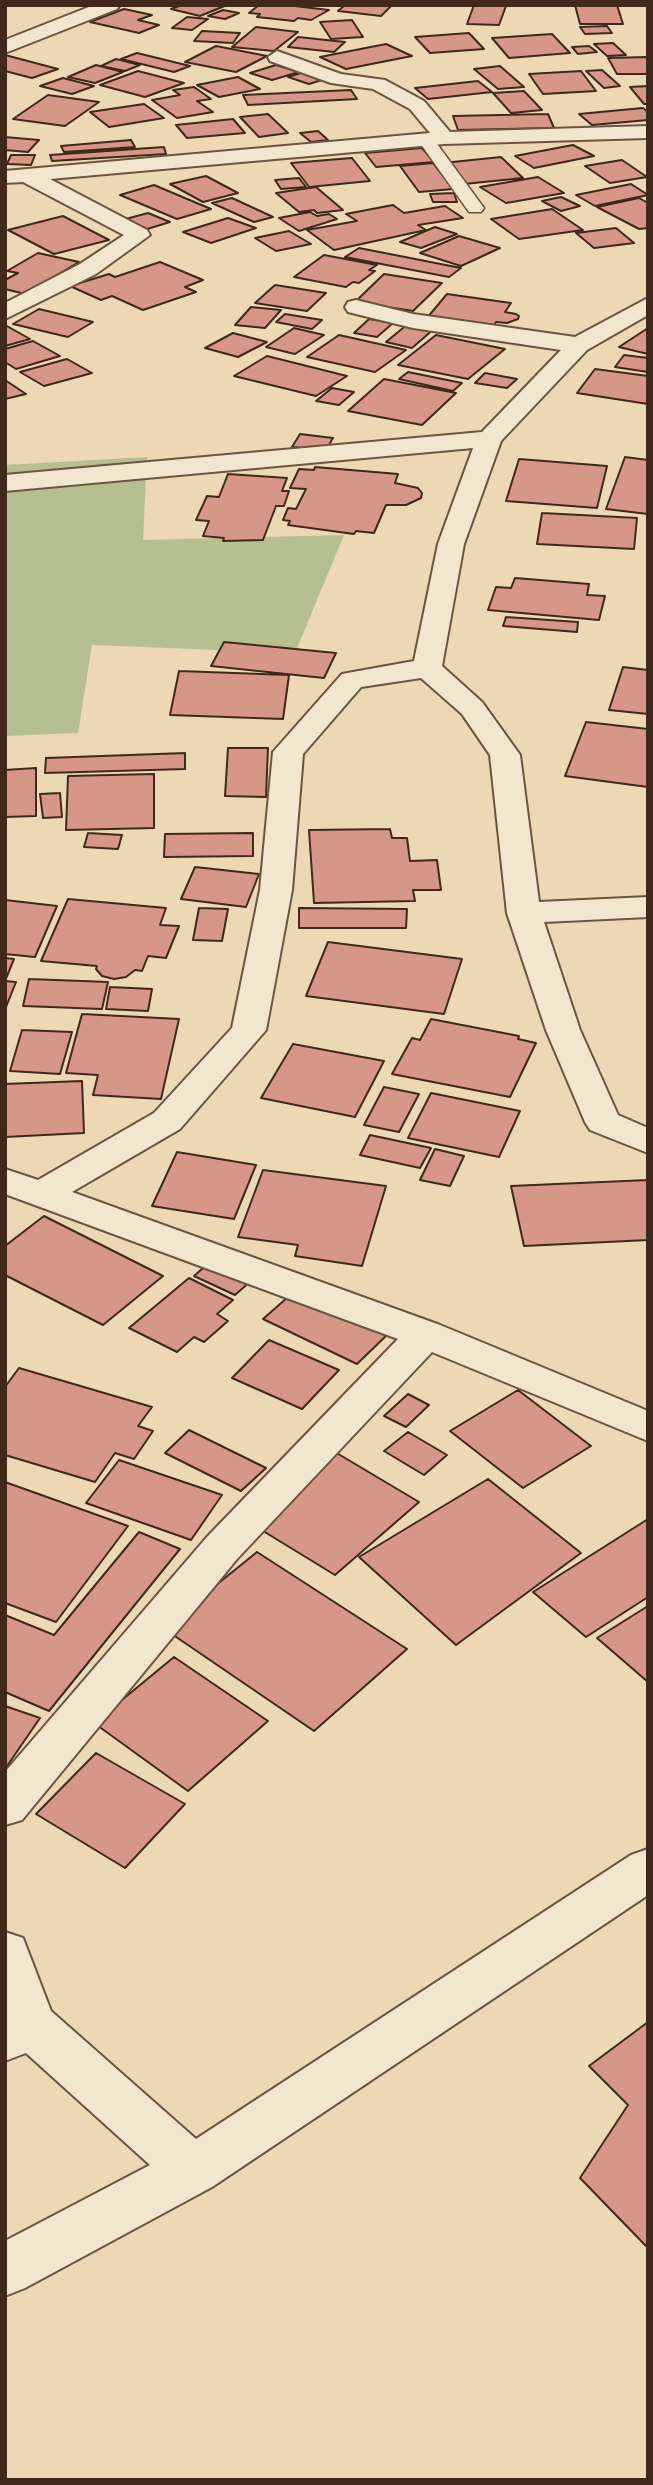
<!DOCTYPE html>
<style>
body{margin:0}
#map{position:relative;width:653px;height:2485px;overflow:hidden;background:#edd8b5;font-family:Vollkorn,serif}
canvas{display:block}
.frame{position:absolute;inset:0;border:7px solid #40291a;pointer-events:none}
</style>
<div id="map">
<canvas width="653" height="2485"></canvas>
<div class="frame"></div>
</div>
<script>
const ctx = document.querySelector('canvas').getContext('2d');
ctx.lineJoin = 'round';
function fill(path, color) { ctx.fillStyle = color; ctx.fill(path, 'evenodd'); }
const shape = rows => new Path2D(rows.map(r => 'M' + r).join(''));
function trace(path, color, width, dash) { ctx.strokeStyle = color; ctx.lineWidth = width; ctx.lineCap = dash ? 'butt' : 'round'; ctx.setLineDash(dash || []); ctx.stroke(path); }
const green = shape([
 [147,457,143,540,344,535,295,653,92,645,78,733,5,736,5,465]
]);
const building = shape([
 [182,5,227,5,200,16,171,9,182,5],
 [259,5,286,5,329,10,311,20,298,18,294,21,257,17,260,14,249,13,259,5],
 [345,5,392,5,381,16,338,11,345,5],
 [474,5,506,6,499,25,467,24,474,5],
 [575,5,617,5,623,24,580,24,575,5],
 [124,9,152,15,138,20,159,25,139,33,90,22,124,9],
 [223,10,239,13,225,19,208,16,223,10],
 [187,17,208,19,192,30,172,28,187,17],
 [352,20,363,37,331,39,320,22,352,20],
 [607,26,612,33,585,34,580,27,607,26],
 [256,27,298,32,274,51,232,47,256,27],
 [202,31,240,33,233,43,194,41,202,31],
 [469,33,484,49,430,53,415,37,469,33],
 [552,34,570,53,509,58,492,38,552,34],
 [298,37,345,42,334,52,288,47,298,37],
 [613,43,626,55,607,56,594,44,613,43],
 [386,44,412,56,346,69,320,57,386,44],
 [216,46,267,56,236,72,185,62,216,46],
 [589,46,597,52,578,54,572,47,589,46],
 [137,53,190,66,174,72,121,59,137,53],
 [5,55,58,69,32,78,5,71,5,55],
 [648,57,648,74,617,74,608,58,648,57],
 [116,59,140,65,125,71,101,66,116,59],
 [96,65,123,72,95,83,68,77,96,65],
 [276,65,299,72,272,80,250,73,276,65],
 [500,66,524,87,498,89,474,69,500,66],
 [602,70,620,86,604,88,586,71,602,70],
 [138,71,184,83,145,97,100,85,138,71],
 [581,71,596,91,543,94,529,74,581,71],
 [304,72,325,79,309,84,288,77,304,72],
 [238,77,260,89,219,97,197,85,238,77],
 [63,78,94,86,72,94,40,86,63,78],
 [478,81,492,92,428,99,415,88,478,81],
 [648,86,648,104,644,104,630,87,648,86],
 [194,87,211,99,197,101,213,112,177,118,152,100,180,95,173,90,194,87],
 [351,90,357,99,248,105,243,95,351,90],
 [524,91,542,110,511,113,493,93,524,91],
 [48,95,99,102,65,126,13,119,48,95],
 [144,104,164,118,109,127,90,112,144,104],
 [643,108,648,112,648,120,592,125,579,114,643,108],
 [268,114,288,133,259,137,240,117,268,114],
 [548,114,554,128,458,130,453,116,548,114],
 [233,119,245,133,187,138,176,125,233,119],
 [318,131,328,140,311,142,300,133,318,131],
 [5,137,39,140,28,152,5,150,5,137],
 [131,140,135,147,64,152,61,146,131,140],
 [573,145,594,156,534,168,515,156,573,145],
 [164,147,166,154,52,161,50,155,164,147],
 [422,148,434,162,376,167,365,153,422,148],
 [11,155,35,155,31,165,7,164,11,155],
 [501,157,523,178,464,184,443,163,501,157],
 [352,158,370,181,309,187,291,163,352,158],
 [622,160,647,177,610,183,585,166,622,160],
 [433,163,453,189,419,192,400,166,433,163],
 [206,176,238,193,203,202,170,184,206,176],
 [538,177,564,193,506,203,480,187,538,177],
 [299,178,306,187,281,189,275,180,299,178],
 [631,184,648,195,595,206,576,195,631,184],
 [154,185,211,209,177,219,120,195,154,185],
 [316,187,343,210,317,213,314,210,299,212,276,193,316,187],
 [454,193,457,202,433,202,430,194,454,193],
 [561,197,580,206,561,211,542,201,561,197],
 [232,198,273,217,254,222,212,203,232,198],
 [639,198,648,203,648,228,639,229,597,207,639,198],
 [393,205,404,213,445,206,463,218,418,225,426,230,334,250,307,230,357,221,346,214,393,205],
 [552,209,583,230,519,239,491,219,552,209],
 [310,212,317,216,329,214,337,219,299,231,279,218,310,212],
 [148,213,170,222,144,230,122,220,148,213],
 [63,216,109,240,54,254,8,230,63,216],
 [228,218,256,228,211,243,183,232,228,218],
 [435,227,457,234,421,248,400,242,435,227],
 [616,228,634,243,594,248,576,233,616,228],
 [289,231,311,244,276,251,255,238,289,231],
 [459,236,500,248,461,266,420,253,459,236],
 [359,248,461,268,449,277,345,257,359,248],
 [38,253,79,262,25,294,5,289,5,280,18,273,7,271,38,253],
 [324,255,377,265,369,270,375,271,359,283,353,282,346,287,294,277,324,255],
 [160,262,203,280,185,287,196,292,143,310,112,296,101,300,70,286,109,274,115,277,160,262],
 [384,274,442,283,413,311,355,302,384,274],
 [275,285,326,293,307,311,255,303,275,285],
 [447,294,511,303,505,312,516,314,519,316,518,319,507,323,496,322,492,327,427,318,447,294],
 [251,307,281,310,265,328,235,325,251,307],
 [39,309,93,322,68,337,13,324,39,309],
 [285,314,322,320,312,329,276,322,285,314],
 [369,319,393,323,377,337,354,333,369,319],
 [409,323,435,328,412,348,386,342,409,323],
 [5,325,30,339,5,346,5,325],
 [294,328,324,335,295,354,266,347,294,328],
 [648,328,648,354,619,347,648,328],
 [233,333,267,342,238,357,205,348,233,333],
 [339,335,406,350,375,372,307,357,339,335],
 [436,335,505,349,468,379,398,365,436,335],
 [33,341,60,356,16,369,5,362,5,349,33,341],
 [624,355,648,358,648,372,615,367,624,355],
 [267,356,347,376,316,396,234,376,267,356],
 [67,359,92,373,44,386,20,372,67,359],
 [595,369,648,376,648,404,577,393,595,369],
 [408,372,462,383,453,391,399,379,408,372],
 [485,373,517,379,507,388,475,383,485,373],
 [384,379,456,393,422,425,348,411,384,379],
 [5,380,26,394,5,399,5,380],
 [332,388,354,392,339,405,316,401,332,388],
 [300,434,333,438,326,450,292,447,300,434],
 [625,457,648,460,648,514,606,509,625,457],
 [519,459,607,466,597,508,506,501,519,459],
 [315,467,398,474,395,483,418,488,422,493,421,498,406,505,386,505,374,533,356,531,354,534,288,525,290,521,283,520,288,508,296,509,306,489,290,488,299,469,314,470,315,467],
 [228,474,287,478,282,491,289,491,284,506,276,506,263,540,223,541,224,538,203,536,209,521,196,520,207,496,219,497,228,474],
 [542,513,637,518,634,549,537,544,542,513],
 [515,578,589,584,587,595,605,596,599,620,488,610,496,587,511,588,515,578],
 [506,617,578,622,577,632,503,626,506,617],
 [224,642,336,653,324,678,211,666,224,642],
 [623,667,648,670,648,714,609,710,623,667],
 [179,671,289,675,283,719,170,715,179,671],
 [586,722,648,729,648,787,565,776,586,722],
 [228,748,268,748,266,797,225,796,228,748],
 [185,753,185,769,45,773,46,758,185,753],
 [36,768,36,816,5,817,5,770,36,768],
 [154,774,154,828,66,830,68,776,154,774],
 [60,793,62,817,43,818,40,794,60,793],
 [390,829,392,838,407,838,410,861,437,860,441,890,413,890,415,901,314,903,309,830,390,829],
 [88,833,122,835,118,849,84,847,88,833],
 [253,833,253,856,164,857,165,834,253,833],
 [195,867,259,874,246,907,181,899,195,867],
 [68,899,166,908,160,925,179,926,166,958,148,956,142,971,135,970,126,977,114,979,102,976,96,969,97,966,41,961,68,899],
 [5,900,57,906,35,957,5,954,5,900],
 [199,908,228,909,222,941,193,940,199,908],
 [299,908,407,909,406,928,299,928,299,908],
 [328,942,462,959,444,1014,306,996,328,942],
 [5,958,14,959,5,981,16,982,6,1007,5,1007,5,958],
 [29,979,108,982,102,1009,23,1006,29,979],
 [110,987,152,989,148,1011,106,1009,110,987],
 [82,1014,179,1019,161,1099,93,1095,98,1075,66,1073,82,1014],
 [431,1019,519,1036,518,1039,536,1043,510,1097,392,1074,412,1038,420,1040,431,1019],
 [22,1030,72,1032,60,1074,10,1071,22,1030],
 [293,1044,384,1061,355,1117,261,1098,293,1044],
 [82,1081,84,1133,5,1137,5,1084,82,1081],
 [384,1087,419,1094,399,1132,364,1125,384,1087],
 [431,1093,520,1111,499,1157,408,1138,431,1093],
 [370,1135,431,1148,420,1168,360,1155,370,1135],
 [435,1149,464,1156,450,1186,420,1180,435,1149],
 [177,1152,256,1165,234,1219,152,1206,177,1152],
 [263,1170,386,1186,362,1266,295,1256,298,1245,238,1237,263,1170],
 [648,1180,648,1240,524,1246,511,1186,648,1180],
 [44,1216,163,1276,103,1325,5,1275,5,1246,44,1216],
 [211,1261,252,1280,235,1295,194,1276,211,1261],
 [189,1278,233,1300,217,1314,228,1321,204,1342,194,1337,177,1352,129,1328,189,1278],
 [296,1290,389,1333,357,1364,263,1319,296,1290],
 [269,1340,339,1370,302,1409,232,1378,269,1340],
 [19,1368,152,1407,138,1426,153,1431,134,1459,115,1453,95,1482,5,1455,5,1387,19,1368],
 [518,1390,591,1446,523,1488,450,1431,518,1390],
 [408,1394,429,1405,406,1427,384,1416,408,1394],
 [189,1430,266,1468,241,1491,165,1453,189,1430],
 [408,1432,447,1455,424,1475,384,1451,408,1432],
 [335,1452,419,1502,335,1575,250,1523,335,1452],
 [119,1460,222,1495,191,1540,86,1503,119,1460],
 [488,1479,581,1553,456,1645,359,1557,488,1479],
 [5,1482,128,1526,56,1622,5,1603,5,1482],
 [648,1519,648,1597,586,1637,533,1592,648,1519],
 [139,1532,180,1549,49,1711,5,1692,5,1615,54,1635,139,1532],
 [257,1552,407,1649,314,1731,163,1628,257,1552],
 [648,1606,648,1682,597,1638,648,1606],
 [174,1657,268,1721,188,1791,94,1723,174,1657],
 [5,1706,40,1718,5,1769,5,1706],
 [96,1753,185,1804,125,1868,36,1814,96,1753],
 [648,2022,648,2245,646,2246,580,2178,628,2105,589,2066,648,2022]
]);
const lane = shape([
 [426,135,432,137,481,204,484,208,481,212,469,212,418,140,426,135]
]);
const street = shape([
 [94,5,120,5,117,9,5,53,5,40,94,5],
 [277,51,341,74,385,80,424,101,450,132,648,126,648,138,444,144,50,179,147,230,150,235,96,274,5,319,5,303,80,264,124,235,23,182,5,183,5,171,430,133,410,109,373,89,331,83,270,61,268,57,277,51],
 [648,298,648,315,587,350,501,441,464,544,442,666,482,702,520,755,539,902,648,897,648,917,544,922,580,1030,618,1115,648,1128,648,1153,590,1130,585,1122,546,1030,507,913,490,755,462,714,421,678,361,687,303,754,292,890,266,1030,180,1129,72,1192,440,1325,648,1411,648,1441,432,1352,237,1559,22,1820,5,1825,5,1772,207,1537,398,1339,5,1194,5,1169,38,1180,154,1113,232,1028,260,890,273,752,342,674,414,661,438,544,473,448,5,491,5,475,482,432,561,350,413,328,348,312,345,307,348,302,356,300,413,314,575,337,648,298],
 [648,1849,648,1895,212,2187,25,2288,5,2296,5,2241,150,2165,26,2053,5,2061,5,1932,23,1938,51,2011,196,2139,631,1855,648,1849]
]);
fill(green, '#b5bf90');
fill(building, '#d79788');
trace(building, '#40291a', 2);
trace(lane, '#6b5541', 3);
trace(street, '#6b5541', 4);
fill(lane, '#f3e6cf');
fill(street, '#f3e6cf');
</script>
